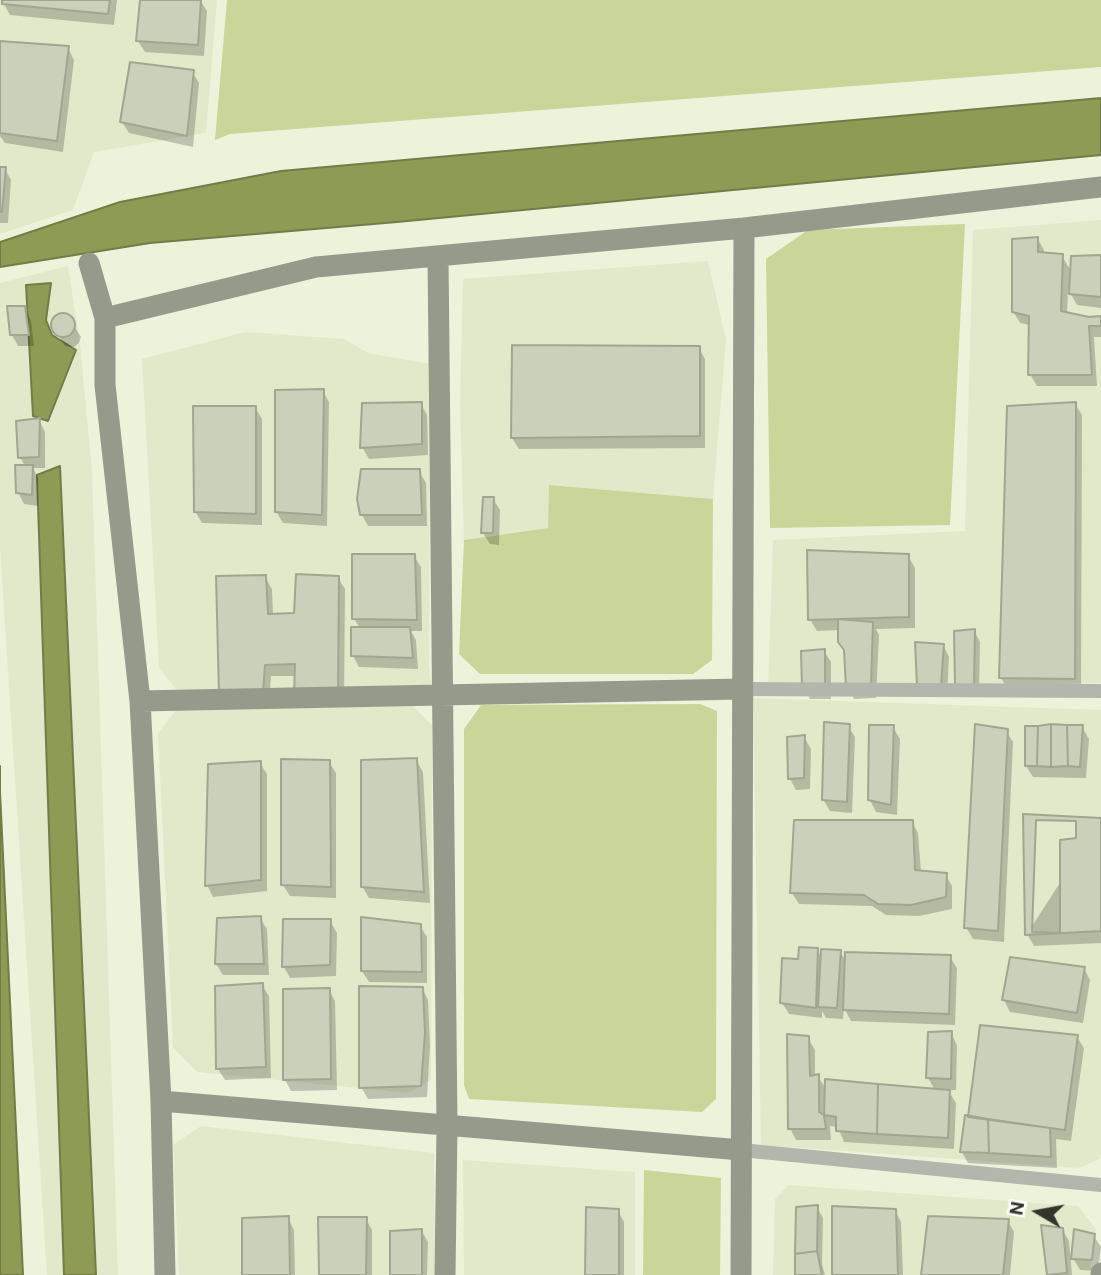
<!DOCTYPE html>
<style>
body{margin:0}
#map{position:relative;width:1101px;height:1275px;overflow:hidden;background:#edf2db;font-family:Roboto,sans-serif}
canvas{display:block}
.north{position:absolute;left:1003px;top:1177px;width:70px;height:70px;-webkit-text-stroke:5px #fff;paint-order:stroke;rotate:280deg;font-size:19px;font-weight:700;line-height:28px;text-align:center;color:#33352c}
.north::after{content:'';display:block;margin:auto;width:24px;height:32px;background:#33352c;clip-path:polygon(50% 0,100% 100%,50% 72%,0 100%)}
</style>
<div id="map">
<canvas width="1101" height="1275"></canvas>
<div class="north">N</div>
</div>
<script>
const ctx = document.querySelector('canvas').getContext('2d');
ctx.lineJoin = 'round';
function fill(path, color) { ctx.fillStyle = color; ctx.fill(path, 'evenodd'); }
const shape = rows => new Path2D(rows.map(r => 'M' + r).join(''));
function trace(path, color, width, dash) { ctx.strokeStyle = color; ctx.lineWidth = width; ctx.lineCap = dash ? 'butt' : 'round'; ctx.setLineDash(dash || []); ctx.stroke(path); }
const built = shape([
 [0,0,217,0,206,133,94,152,73,210,0,234],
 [1101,220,1101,683,768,689,773,540,965,531,973,230],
 [708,261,726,340,713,499,549,485,548,528,464,540,460,405,463,279],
 [68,266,80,344,92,471,118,1275,47,1275,0,548,0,283],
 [245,332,344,339,368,353,430,364,429,668,432,688,184,700,159,667,142,359],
 [753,698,1101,710,1101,1158,1080,1168,761,1145],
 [413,706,432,725,431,1080,409,1093,197,1072,173,1048,158,733,176,710],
 [201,1126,434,1153,435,1275,179,1275,173,1145],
 [463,1160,635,1172,635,1275,464,1275],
 [789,1185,1078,1206,1096,1229,1090,1275,773,1275,775,1199]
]);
const green = shape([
 [227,0,1101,0,1101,67,230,134,215,140],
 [965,224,950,525,770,528,766,259,808,230],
 [549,485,713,499,712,660,693,674,480,674,459,654,464,540,548,528],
 [700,704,717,711,716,1099,702,1112,469,1099,464,1085,464,729,481,705],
 [644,1170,721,1178,720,1275,643,1275]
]);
const water = shape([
 [1101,98,1101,155,397,222,150,243,0,267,0,242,120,202,281,171,1101,98],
 [51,283,46,320,52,335,76,350,48,421,33,416,26,285,51,283],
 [60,466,96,1275,64,1275,37,475,60,466],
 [0,766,0,792,23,1275,0,1275,0,766]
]);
const shadow = shape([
 [4,0,117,0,114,25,10,15,4,4],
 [141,0,200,0,207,11,204,56,145,52,138,41],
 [0,43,68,48,74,60,63,152,5,143,0,136],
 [192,71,199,83,193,147,129,133,122,122],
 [0,168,5,169,11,180,8,223,0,223],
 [1037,238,1044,250,1044,255,1062,256,1072,273,1101,257,1101,308,1077,305,1068,289,1067,314,1088,318,1101,318,1101,337,1094,337,1097,386,1037,386,1030,374,1030,325,1020,323,1013,311],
 [24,308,31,320,34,346,18,346,12,335],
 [61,315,68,316,81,337,79,343,74,347,65,346,54,328,56,318],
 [699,348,705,359,705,448,519,449,512,438],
 [323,391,329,402,327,526,283,523,276,511],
 [421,404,427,415,428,455,369,459,362,447],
 [1075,404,1082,415,1081,690,1008,689,1001,678],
 [255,407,262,419,262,525,202,523,195,511],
 [39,420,45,432,45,468,33,468,38,478,38,506,24,504,18,492,25,466,20,457],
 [419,471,426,483,427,526,368,526,362,515],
 [493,499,500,510,499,545,490,544,483,533],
 [414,556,421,567,422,631,411,631,416,640,418,669,359,667,353,656,360,629,354,618],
 [908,556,915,568,915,628,876,629,879,635,876,698,854,699,848,687,846,651,840,630,817,631,810,619],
 [265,577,272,589,273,615,296,614,338,578,345,589,344,704,297,676,271,676,269,704,227,706],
 [974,630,980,642,979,696,964,696],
 [943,645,949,657,947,697,925,697,918,686],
 [824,651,831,662,831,699,810,699,804,688],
 [848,726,855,737,852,813,830,811,823,799],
 [893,727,900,739,897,815,876,812,870,800],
 [1082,727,1089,739,1086,778,1033,777,1026,766],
 [1006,731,1013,742,1004,942,973,939,966,927],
 [804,737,811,749,810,789,796,790,790,779],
 [416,760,423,772,430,903,369,898,362,886],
 [329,762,336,773,336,898,290,896,283,885],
 [260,763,267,774,267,891,213,897,207,885],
 [1101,819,1101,943,1034,946,1027,934],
 [912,822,918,833,921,872,946,875,952,886,952,909,919,916,886,915,872,906,799,904,792,893],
 [260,918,267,929,269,975,223,975,216,964],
 [330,921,337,933,336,976,290,978,284,967],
 [420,926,427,937,427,983,369,982,362,971],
 [817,950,822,958,840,951,847,964,950,957,957,968,955,1025,851,1021,844,1008,843,1019,826,1018,822,1011,822,1018,789,1014,782,1003,800,961],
 [1084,968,1090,980,1083,1023,1010,1012,1004,1000],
 [262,985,269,996,271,1078,225,1080,218,1069],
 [422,988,428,1000,430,1046,427,1097,368,1099,361,1087],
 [329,990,335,1001,337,1090,291,1091,285,1080],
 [951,1033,957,1045,956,1090,948,1090,956,1103,954,1149,844,1142,838,1127,830,1126,831,1140,796,1140,790,1128,808,1038,815,1050,815,1077,818,1076,827,1091,935,1090,928,1078],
 [1077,1037,1084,1048,1071,1141,1056,1139,1057,1168,968,1163,962,1152],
 [817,1207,823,1218,822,1264,825,1275,797,1275],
 [895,1210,901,1222,903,1275,834,1275],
 [618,1211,624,1222,624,1275,587,1275],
 [288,1218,294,1230,295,1275,244,1275],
 [366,1219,372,1230,372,1275,320,1275],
 [1008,1221,1014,1232,1010,1275,923,1275],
 [1043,1227,1062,1229,1069,1241,1072,1275,1049,1275],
 [421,1230,428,1242,427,1275,391,1275],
 [1094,1236,1101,1247,1098,1271,1080,1270,1073,1258]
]);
const building = shape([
 [2,0,110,0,108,14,2,4,2,0],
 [140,0,201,0,198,45,136,41,140,0],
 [0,41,69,46,57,141,0,133,0,41],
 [130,62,194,70,187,136,120,122,130,62],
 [0,167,6,167,2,212,0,212,0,167],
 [1038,237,1038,252,1063,254,1061,311,1089,317,1101,316,1101,326,1089,326,1092,375,1028,375,1029,316,1012,312,1012,239,1038,237],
 [1101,255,1101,297,1069,294,1071,256,1101,255],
 [7,306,25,306,29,335,10,335,7,306],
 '51 325a12 12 0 1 1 24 0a12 12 0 1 1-24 0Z',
 [512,345,700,346,700,436,511,438,512,345],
 [324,389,322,515,275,512,275,390,324,389],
 [422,402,422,444,360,448,362,403,422,402],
 [1076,402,1075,679,999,678,1007,406,1076,402],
 [193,406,256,406,256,514,194,512,193,406],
 [40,418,39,457,18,458,16,421,40,418],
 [15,465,33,465,32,495,16,493,15,465],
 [361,469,420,469,422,515,360,515,357,499,361,469],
 [483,497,494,497,493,533,481,533,483,497],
 [807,550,909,554,909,617,808,620,807,550],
 [352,554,415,554,417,620,352,619,352,554],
 [296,574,339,576,338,692,294,695,295,664,265,665,263,693,219,695,216,576,266,575,268,614,294,613,296,574],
 [838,619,873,622,871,687,846,688,844,650,838,642,838,619],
 [351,627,410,627,413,658,351,656,351,627],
 [975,629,974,685,955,685,954,631,975,629],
 [915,642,944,644,941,686,917,686,915,642],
 [825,649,825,688,802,688,801,651,825,649],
 [824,722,850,724,847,802,822,800,824,722],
 [975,724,1008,729,998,931,964,928,975,724],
 [1051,724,1051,767,1037,766,1038,726,1051,724],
 [1051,724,1067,725,1068,766,1051,767,1051,724],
 [869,725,894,725,891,805,868,800,869,725],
 [1067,725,1083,725,1080,767,1068,766,1067,725],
 [1025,726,1038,726,1037,766,1025,766,1025,726],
 [805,735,804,778,788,779,787,737,805,735],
 [417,758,424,892,361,887,361,760,417,758],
 [281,759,330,760,331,887,281,885,281,759],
 [261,761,261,880,205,886,208,764,261,761],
 [1023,814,1101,818,1101,931,1025,935,1023,814],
 [794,820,913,820,915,870,947,873,946,897,911,905,878,904,864,895,790,893,794,820],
 [1036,820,1076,821,1076,838,1060,840,1060,933,1032,932,1036,820],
 [261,916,264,964,215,964,217,918,261,916],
 [361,917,421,924,422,972,361,971,361,917],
 [283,919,331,919,330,965,282,967,283,919],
 [799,947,818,948,816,1008,780,1003,782,958,798,959,799,947],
 [821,949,841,950,837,1008,818,1007,821,949],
 [845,952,951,955,949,1014,843,1010,845,952],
 [1010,957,1085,967,1077,1013,1002,1000,1010,957],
 [263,983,266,1067,216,1069,215,986,263,983],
 [359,986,423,987,425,1033,421,1086,359,1088,359,986],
 [330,988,331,1079,283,1080,283,989,330,988],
 [980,1025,1078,1035,1065,1130,968,1117,980,1025],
 [952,1031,951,1079,926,1078,928,1032,952,1031],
 [787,1034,809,1036,810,1076,819,1074,819,1112,824,1115,826,1129,788,1129,787,1034],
 [825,1079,878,1084,877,1134,836,1131,836,1117,824,1115,825,1079],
 [878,1084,950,1090,948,1138,877,1134,878,1084],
 [965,1115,988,1119,989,1153,960,1152,965,1115],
 [988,1119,1050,1128,1051,1157,989,1153,988,1119],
 [818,1205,817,1251,795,1254,796,1207,818,1205],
 [832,1206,896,1209,898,1275,832,1275,832,1206],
 [586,1207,619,1209,619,1275,585,1275,586,1207],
 [289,1216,290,1275,242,1275,242,1218,289,1216],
 [928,1216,1009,1219,1003,1275,921,1275,928,1216],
 [318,1217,367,1217,366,1275,319,1275,318,1217],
 [1041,1225,1063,1228,1067,1273,1047,1275,1041,1225],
 [422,1229,422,1275,390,1275,390,1231,422,1229],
 [1074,1229,1095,1234,1092,1260,1071,1259,1074,1229],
 [817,1251,822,1275,795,1275,795,1254,817,1251]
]);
const street = shape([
 [742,689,1101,691],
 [741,1150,1101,1185]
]);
const secondary = shape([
 [438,256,447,1125,445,1275],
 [89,263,105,318,105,385,140,701,161,1101,165,1275],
 [105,318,316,267,744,228,1101,187],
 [140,701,742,689],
 [161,1101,741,1150],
 [741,1275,744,228],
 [1101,1275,1101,1273]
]);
fill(built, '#e2e9ca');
fill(green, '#c9d699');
fill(water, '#8e9b54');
trace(water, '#737c48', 2);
fill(shadow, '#0003');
fill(building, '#cad0b9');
trace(building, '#a1a690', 2);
trace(street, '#b3b6ac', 14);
trace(secondary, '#969a8b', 21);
</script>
